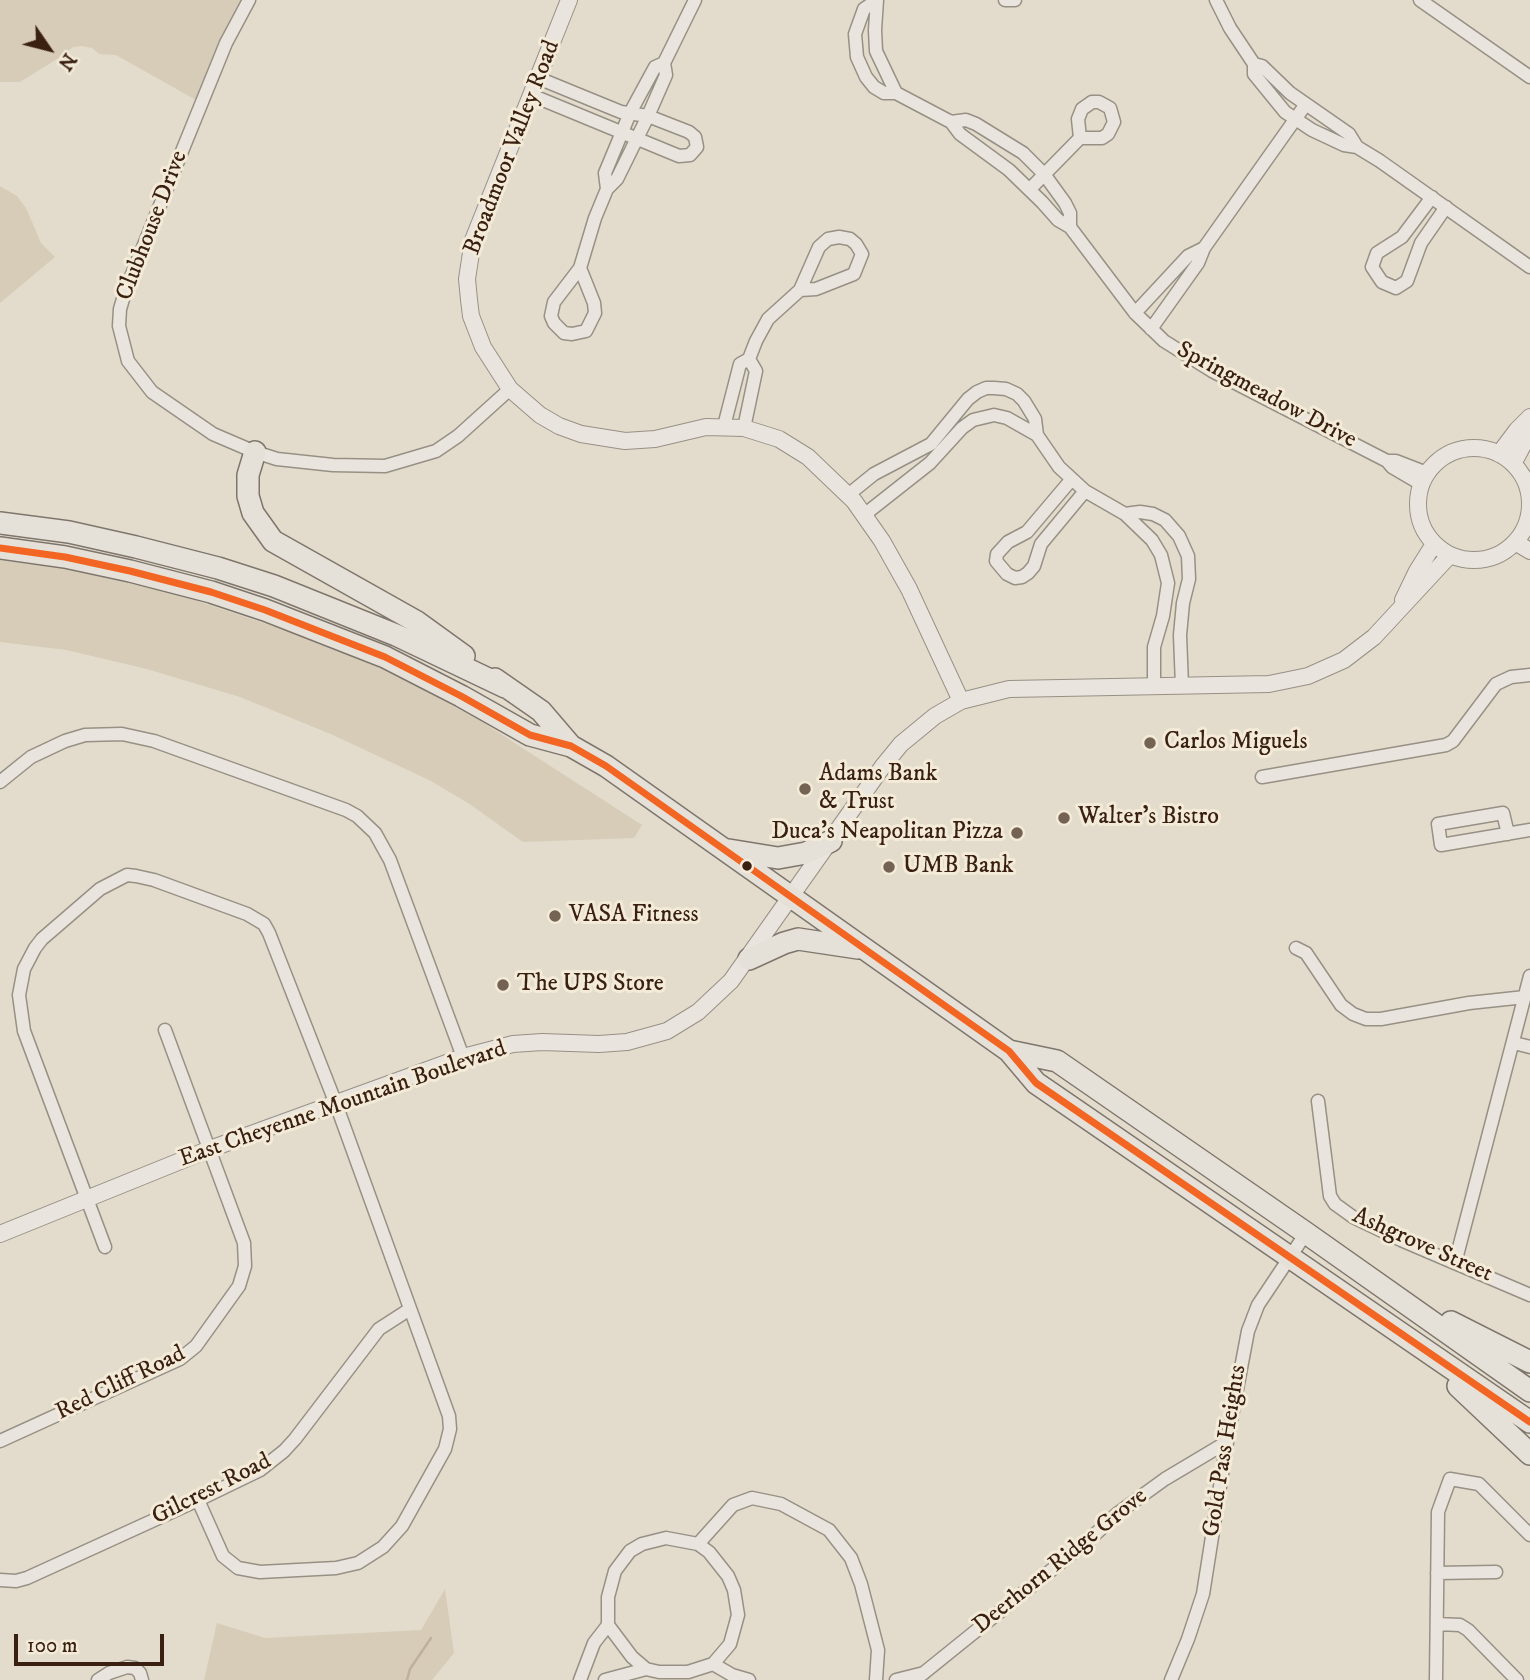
<!DOCTYPE html>
<style>
body{margin:0}
#map{position:relative;width:1530px;height:1680px;overflow:hidden;background:#e3dccc;font-family:"IM FELL DW Pica",serif}
canvas{display:block}
.north{position:absolute;left:14px;top:14px;width:70px;height:70px;-webkit-text-stroke:5px #f3ead8;paint-order:stroke;rotate:125deg;font-size:19px;font-weight:700;line-height:28px;text-align:center;color:#392011}
.north::after{content:'';display:block;margin:auto;width:24px;height:32px;background:#392011;clip-path:polygon(50% 0,100% 100%,50% 72%,0 100%)}
.scale{position:absolute;left:14px;top:1634px;width:150px;height:32px;box-sizing:border-box;border:4px solid #392011;border-top:0;padding-left:9px;font-size:21px;line-height:24px;white-space:nowrap;color:#392011;-webkit-text-stroke:5px #f3ead8;paint-order:stroke}
</style>
<div id="map">
<canvas width="1530" height="1680"></canvas>
<div class="north">N</div>
<div class="scale">100 m</div>
</div>
<script>
const ctx = document.querySelector('canvas').getContext('2d');
ctx.lineJoin = 'round';
function fill(path, color) { ctx.fillStyle = color; ctx.fill(path, 'evenodd'); }
const shape = rows => new Path2D(rows.map(r => 'M' + r).join(''));
function trace(path, color, width, dash) { ctx.strokeStyle = color; ctx.lineWidth = width; ctx.lineCap = dash ? 'butt' : 'round'; ctx.setLineDash(dash || []); ctx.stroke(path); }
function label(font, color, halo, rows, align = 'center') {
  ctx.font = font + ' "IM FELL DW Pica",serif'; ctx.lineWidth = 6; ctx.setLineDash([]); ctx.textBaseline = 'middle'; ctx.strokeStyle = halo; ctx.fillStyle = color; for (const [text, x, y, turn = 0] of rows) {
    ctx.save(); ctx.translate(x, y); ctx.rotate((+turn || 0) * Math.PI / 180); ctx.textAlign = isNaN(turn) ? turn : align; if (halo) ctx.strokeText(text, 0, 0); ctx.fillText(text, 0, 0); ctx.restore();
  }
}
const green = shape([
 [0,0,242,0,221,40,196,100,116,55,99,54,92,48,82,46,73,47,62,56,20,82,0,82],
 [0,186,17,196,26,208,41,243,55,257,0,303],
 [0,560,69,570,177,594,320,642,398,676,479,720,642,825,634,838,523,842,468,803,431,781,333,735,240,697,147,669,66,650,0,642],
 [445,1589,454,1653,432,1680,204,1680,217,1623,265,1638,421,1630]
]);
const stream = shape([
 [407,1680,410,1669,431,1638]
]);
const minor = shape([
 [249,0,226,43,126,289,120,309,119,326,128,361,152,392,213,434,255,452,277,459,333,465,385,466,436,451,458,436,510,389],
 [877,0,864,9,855,34,857,57,866,77,874,87,884,93,896,93,951,122,960,134,1009,170,1042,202,1058,220,1070,227,1135,313,1164,341,1212,371,1387,461,1392,467,1421,484],
 [877,0,875,30,876,51,896,93],
 [1005,0,1015,0],
 [1216,0,1230,28,1254,64,1254,74,1285,112,1312,130,1344,145,1357,147,1380,161,1530,267],
 [1420,0,1530,77],
 [1254,64,1262,66,1290,93,1349,134,1357,147],
 [531,95,679,156,690,155,697,147,695,137,689,132,648,116,621,112,538,78],
 [951,122,966,120,976,124,1023,153,1044,174,1065,203,1070,213,1070,227],
 [607,189,605,173,630,113,655,67,664,63],
 [1030,189,1080,138,1102,138,1108,134,1114,122,1110,108,1099,102,1092,102,1082,109,1078,119,1080,138],
 [1432,197,1402,237,1377,253,1372,267,1382,282,1396,288,1407,281,1421,243,1446,207],
 [580,268,594,303,595,313,586,331,572,334,564,333,554,323,551,316,554,302,580,268,595,218,607,189,617,179,648,116,666,75,664,63,695,0],
 [1135,313,1188,256,1204,248],
 [1151,329,1198,263,1204,248,1306,104],
 [724,426,740,364,749,359,756,341,768,319,800,290,819,247,828,239,839,237,850,239,856,244,862,254,854,274,816,289,800,290],
 [744,428,756,371,749,359],
 [1387,461,1396,461,1427,473],
 [1071,480,1027,532,1008,542,997,554,996,561,1007,574,1015,578,1022,577,1028,573,1034,566,1041,544,1085,491],
 [848,495,874,474,931,444,968,399,977,392,986,388,994,388,1006,389,1017,394,1024,401,1035,419,1037,435,1059,467,1085,491,1125,514,1152,540,1161,555,1168,583,1163,616,1154,647,1154,687],
 [1125,514,1140,512,1153,514,1165,520,1179,536,1188,556,1189,579,1183,603,1180,635,1182,686],
 [864,515,930,463,962,428,973,420,994,415,1007,418,1037,435],
 [1262,777,1446,745,1453,741,1496,684,1511,677,1530,675],
 [0,782,31,757,65,741,85,735,122,734,154,741,346,810,357,816,375,833,390,860,463,1057],
 [1508,834,1503,813,1438,824,1441,845,1530,830],
 [1296,948,1306,953,1341,1005,1353,1014,1366,1019,1381,1019,1469,1003,1525,997],
 [1514,1043,1530,1047],
 [1318,1101,1330,1196,1335,1204,1353,1217,1401,1240,1530,1295],
 [105,1247,24,1031,19,995,24,969,35,948,42,939,100,889,127,875,136,876,154,880,247,914,264,924,269,933,336,1104,449,1416,450,1429,445,1449,402,1526,383,1547,358,1563,336,1568,260,1572,238,1568,223,1556,198,1500],
 [1455,1263,1530,976],
 [0,1441,180,1359,196,1346,239,1286,245,1266,244,1243,165,1030],
 [698,1544,733,1505,752,1498,781,1504,829,1530,851,1558,861,1584,878,1650,876,1680],
 [1437,1573,1496,1572],
 [0,1580,16,1581,27,1578,198,1500,260,1470,284,1451,295,1439,379,1329,410,1309],
 [1437,1624,1460,1625,1468,1630,1517,1680],
 [608,1625,632,1657,646,1669],
 [98,1680,109,1673,127,1667,135,1668,140,1673,142,1680],
 [580,1680,594,1643,608,1625,608,1597,615,1571,630,1551,642,1544,666,1538,698,1544,709,1552,728,1576,734,1590,738,1615,730,1644,713,1664,732,1675,749,1680],
 [605,1680,646,1669,659,1672,688,1672,713,1664],
 [896,1680,924,1673],
 [915,1680,1090,1539,1118,1513,1165,1479,1227,1442],
 [1171,1680,1188,1639,1203,1594,1227,1442,1248,1331,1258,1305,1306,1233],
 [1436,1680,1438,1512,1450,1479,1479,1484,1530,1535]
]);
const tertiary = shape([
 [569,0,473,240,467,279,469,300,471,316,483,347,510,389,540,415,559,426,581,434,625,441,655,439,706,427,744,428,779,439,808,457,854,501,882,541,909,589,961,701],
 '1418 504a56 56 0 1 1 112 0a56 56 0 1 1-112 0Z',
 [1499,454,1517,430,1530,417],
 [1513,464,1530,432],
 [1515,542,1530,551],
 [1403,600,1417,571,1434,544],
 [0,1234,210,1149,463,1057,513,1044,542,1042,599,1044,627,1042,667,1031,698,1012,731,981,883,766,901,744,935,716,961,701,1009,689,1269,684,1308,676,1344,660,1374,637,1450,555]
]);
const trunk = shape([
 [255,452,248,475,248,496,253,513,273,541,417,622,464,656],
 [0,523,69,532,136,547,218,568,274,586,396,635,505,687],
 [0,548,65,557,130,571,211,592,265,610,385,657,461,696,530,735,571,746,606,766,1009,1051,1036,1083,1530,1422],
 [495,679,541,711,571,746],
 [729,850,778,858,806,853,831,841],
 [749,959,784,943,798,939,858,948],
 [1009,1051,1057,1061,1306,1233,1530,1391],
 [1451,1322,1530,1362],
 [1458,1386,1530,1454]
]);
const bus1 = shape([
 [0,548,65,557,130,571,211,592,265,610,385,657,461,696,530,735,571,746,606,766,1009,1051,1036,1083,1530,1422]
]);
const markers = [
 [1150,743,7,"#746252"],
 [805,789,7,"#746252"],
 [1064,818,7,"#746252"],
 [1017,833,7,"#746252"],
 [747,866,6,"#392011"],
 [889,867,7,"#746252"],
 [555,916,7,"#746252"],
 [503,985,7,"#746252"]
];
const streetNames = [
 ["Broadmoor Valley Road",513,148,-69],
 ["Clubhouse Drive",153,226,-69],
 ["Springmeadow Drive",1266,396,28],
 ["East Cheyenne Mountain Boulevard",343,1105,-19],
 ["Ashgrove Street",1422,1246,24],
 ["Red Cliff Road",121,1384,-26],
 ["Gold Pass Heights",1226,1451,-81],
 ["Gilcrest Road",212,1490,-27],
 ["Deerhorn Ridge Grove",1061,1562,-39]
];
const poiNames = [
 ["Carlos Miguels",1164,743],
 ["Adams Bank",819,775],
 ["& Trust",819,803],
 ["Walter's Bistro",1078,818],
 ["Duca's Neapolitan Pizza",1003,833,"right"],
 ["UMB Bank",903,867],
 ["VASA Fitness",569,916],
 ["The UPS Store",517,985]
];
fill(green, '#d7ccb7');
trace(stream, '#bfb19b', 2.5);
trace(minor, '#979085', 15);
trace(tertiary, '#979085', 18);
trace(trunk, '#7e766c', 24);
trace(minor, '#e9e5de', 12);
trace(tertiary, '#e9e5de', 16);
trace(trunk, '#e6e1d8', 21);
trace(bus1, '#f26522', 7);
for (const [x, y, r, color] of markers) { const dot = new Path2D(); dot.arc(x, y, r, 0, 2 * Math.PI); ctx.fillStyle = color; ctx.fill(dot); trace(dot, '#f3ead8', 2.5); }
label('24px', '#392011', '#f3ead8', streetNames);
label('24px', '#392011', '#f3ead8', poiNames, 'left');
</script>
